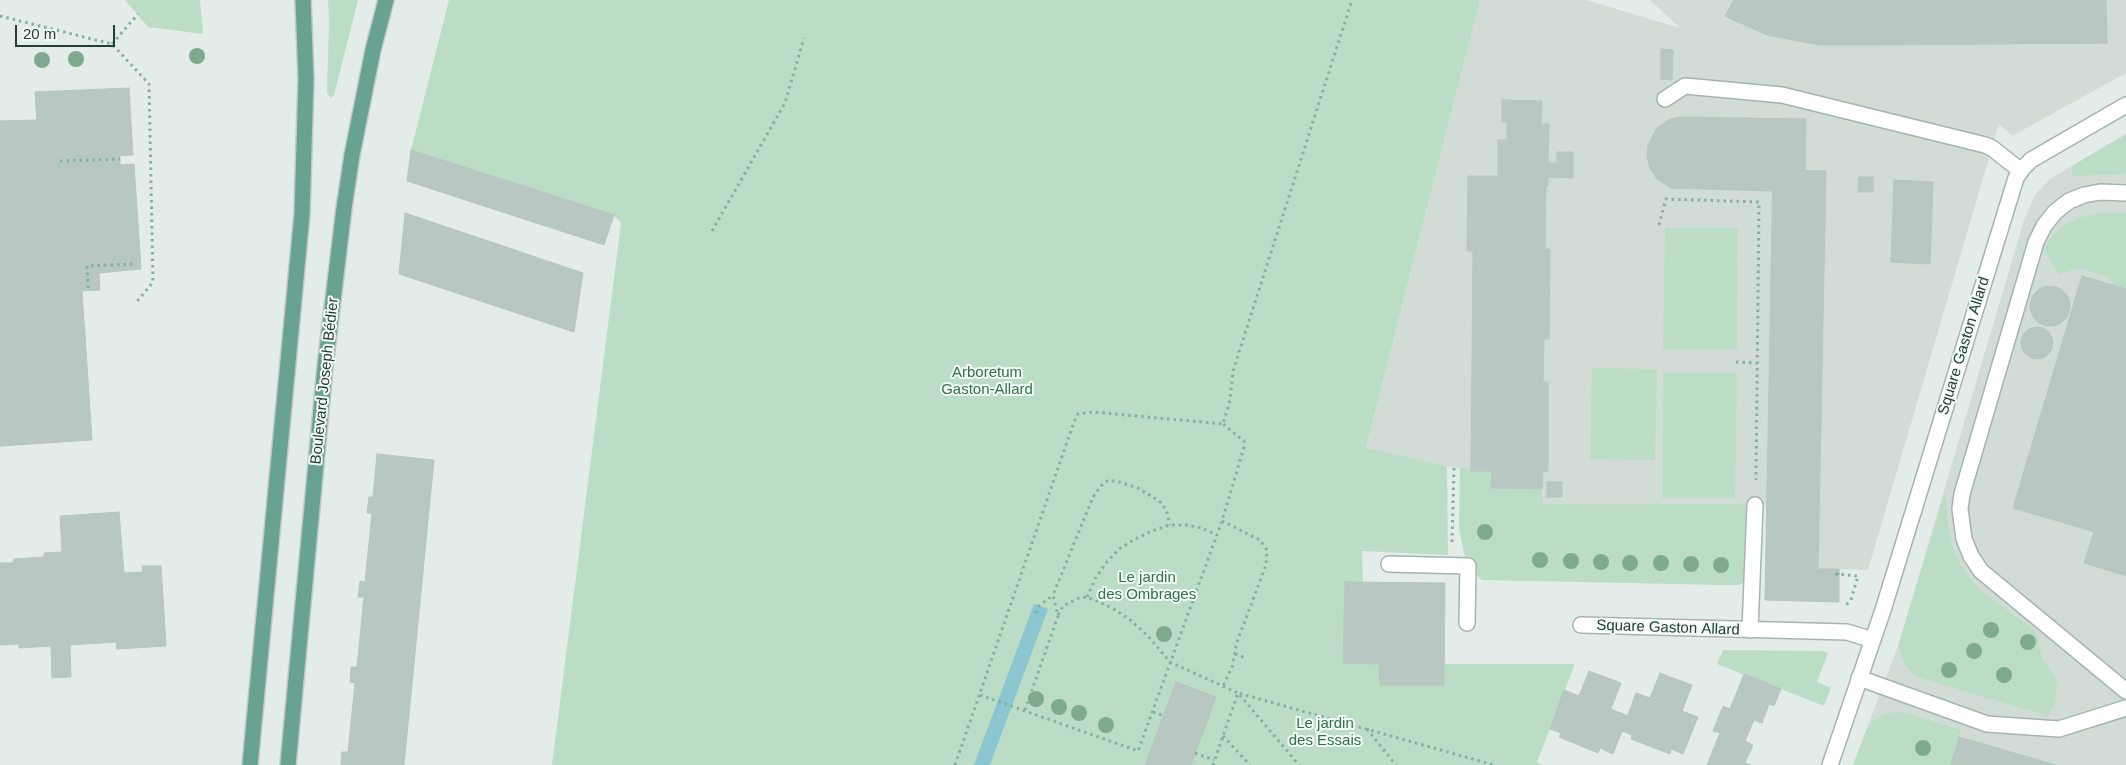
<!DOCTYPE html>
<meta charset="utf-8">
<style>
body{margin:0}
#map{position:relative;width:2126px;height:765px;overflow:hidden;background:#e3ece8;font-family:Helvetica,sans-serif}
canvas{display:block}
.scale{position:absolute;left:15px;top:25px;width:100px;height:22px;box-sizing:border-box;border:2px solid #223e36;border-top:0;padding-left:6px;font-size:15px;line-height:18px;white-space:nowrap;color:#223e36;-webkit-text-stroke:4px #f3f9f6;paint-order:stroke}
</style>
<div id="map">
<canvas width="2126" height="765"></canvas>
<div class="scale">20 m</div>
</div>
<script>
const ctx = document.querySelector('canvas').getContext('2d');
ctx.lineJoin = 'round';
function fill(path, color) { ctx.fillStyle = color; ctx.fill(path, 'evenodd'); }
const shape = rows => new Path2D(rows.map(r => 'M' + r).join(''));
function trace(path, color, width, dash) { ctx.strokeStyle = color; ctx.lineWidth = width; ctx.lineCap = dash ? 'butt' : 'round'; ctx.setLineDash(dash || []); ctx.stroke(path); }
function label(font, color, halo, rows, align = 'center') {
  ctx.font = font + ' Helvetica,sans-serif'; ctx.lineWidth = 4; ctx.setLineDash([]); ctx.textBaseline = 'middle'; ctx.strokeStyle = halo; ctx.fillStyle = color; for (const [text, x, y, turn = 0] of rows) {
    ctx.save(); ctx.translate(x, y); ctx.rotate((+turn || 0) * Math.PI / 180); ctx.textAlign = isNaN(turn) ? turn : align; if (halo) ctx.strokeText(text, 0, 0); ctx.fillText(text, 0, 0); ctx.restore();
  }
}
const built = shape([
 [1480,0,1586,0,1680,28,1650,0,2126,0,2126,73,2012,136,1999,124,1868,570,1839,569,1839,602,1765,600,1766,505,1543,504,1542,489,1491,488,1491,471,1471,471,1366,449],
 [2126,134,2126,765,1853,765,1898,646,2024,220,2035,195,2050,179]
]);
const green = shape([
 [125,0,200,0,203,34,148,27],
 [328,0,358,0,334,95,331,98,327,93,329,21],
 [449,0,1480,0,1366,448,1447,466,1448,555,1362,551,1363,583,1345,583,1343,663,1379,664,1380,685,1444,685,1445,664,1575,664,1537,762,1543,765,552,765,621,223,613,215,411,150],
 [2126,134,2126,174,2072,176,2072,166],
 [2126,213,2126,289,2114,286,2109,277,2080,268,2059,274,2044,249,2054,234,2068,223,2082,217,2096,214],
 [1665,228,1738,228,1737,349,1663,349],
 [1592,368,1657,369,1655,460,1590,459],
 [1663,373,1737,373,1735,498,1662,498],
 [1460,468,1491,471,1491,488,1542,489,1543,504,1748,504,1743,582,1740,585,1722,585,1482,580,1476,575,1465,557,1459,529],
 [1945,492,1949,530,1953,548,1961,565,1971,580,1984,593,2032,628,2038,638,2042,659,2056,678,2057,685,2055,703,2048,716,1917,677,1905,665,1898,646],
 [1723,650,1823,651,1828,653,1817,682,1831,688,1824,706,1717,664],
 [1895,712,1906,713,1961,730,1951,765,1853,765,1866,731,1873,721,1884,714]
]);
const water = shape([
 [1034,604,1048,609,990,765,974,765]
]);
const building = shape([
 [1734,0,1866,0,1866,45,1820,45,1767,35,1725,16,1734,0],
 [1866,0,2106,0,2107,43,1866,45,1866,0],
 [1661,49,1673,50,1672,80,1661,79,1661,49],
 [129,88,133,155,74,158,75,167,40,169,35,92,129,88],
 [1502,100,1542,101,1541,124,1549,124,1548,163,1557,163,1557,152,1573,152,1573,178,1548,177,1548,186,1546,186,1545,249,1550,249,1549,339,1544,339,1543,382,1548,382,1548,471,1543,472,1542,489,1491,488,1492,471,1471,471,1473,251,1467,251,1468,176,1498,176,1498,140,1507,140,1507,122,1502,122,1502,100],
 [1679,117,1806,119,1805,171,1773,170,1773,191,1671,188,1657,179,1650,168,1647,157,1648,145,1657,128,1670,119,1679,117],
 [37,120,40,169,75,167,74,158,120,155,120,165,134,164,141,269,99,273,100,290,82,291,92,440,0,446,0,121,37,120],
 [411,150,614,215,604,245,407,181,411,150],
 [1773,170,1826,171,1818,569,1839,569,1839,602,1765,600,1773,170],
 [1859,177,1873,177,1873,192,1858,192,1859,177],
 [1894,180,1933,182,1930,264,1891,262,1894,180],
 [405,213,583,273,574,332,399,274,405,213],
 [2082,276,2126,289,2126,541,2013,508,2082,276],
 '2030 306a20 20 0 1 1 40 0a20 20 0 1 1-40 0Z',
 '2021 343a16 16 0 1 1 32 0a16 16 0 1 1-32 0Z',
 [377,454,434,460,404,765,341,765,342,752,348,752,355,683,350,682,351,667,357,667,364,597,358,597,359,590,360,581,365,582,372,513,367,513,369,497,373,497,377,454],
 [1547,482,1562,482,1562,497,1547,497,1547,482],
 [119,512,124,573,143,572,142,566,161,566,166,646,117,649,116,642,70,645,71,677,52,678,51,646,19,648,19,644,0,645,0,563,13,563,14,559,44,557,44,553,62,552,60,516,119,512],
 [2094,532,2126,541,2126,576,2084,563,2094,532],
 [1345,582,1445,583,1444,685,1380,685,1379,664,1343,663,1345,582],
 [1589,671,1621,683,1611,709,1628,716,1613,754,1600,748,1598,753,1559,737,1561,733,1550,729,1564,690,1579,696,1589,671],
 [1660,673,1692,685,1682,711,1698,717,1683,754,1671,749,1670,754,1631,739,1632,735,1622,731,1636,693,1650,698,1660,673],
 [1744,674,1781,689,1774,706,1769,704,1762,723,1754,720,1745,741,1753,745,1745,763,1751,765,1707,765,1720,733,1713,731,1723,706,1730,709,1744,674],
 [1176,682,1216,697,1191,765,1145,765,1176,682],
 [1959,737,2056,765,1951,765,1959,737]
]);
const path = shape([
 [0,16,112,44,149,84,153,282,135,304],
 [112,44,138,14],
 [60,161,120,159],
 [1659,225,1666,199,1759,202,1756,480],
 [712,231,785,103,804,38],
 [88,288,87,266,133,264],
 [1736,362,1757,363],
 [1222,521,1260,540,1267,550,1266,565,1237,642,1232,667,1223,686],
 [1452,542,1454,467],
 [1835,574,1858,576,1851,600,1844,607],
 [1838,575,1838,569],
 [1087,597,1095,579,1106,563,1119,549,1135,539,1152,531,1170,525,1186,525,1202,528,1217,535],
 [1036,613,1039,606,1053,595],
 [1058,615,1063,606,1079,598,1087,597,1112,608,1128,618,1147,635,1170,662,1238,693,1299,765],
 [1235,654,1246,658],
 [980,695,1138,751,1222,521,1244,447,1244,441,1223,424],
 [1025,710,1058,616,1053,595,1093,497,1101,486,1107,481,1116,481,1138,488,1162,503,1167,513,1170,525],
 [1153,712,1164,716],
 [1367,729,1396,765],
 [1223,736,1250,765],
 [1195,753,1214,760],
 [955,765,1074,422,1078,414,1093,412,1223,424,1230,400,1233,371,1352,0],
 [1213,765,1238,693,1494,765]
]);
const service = shape([
 [1665,99,1685,86,1782,95,1985,145,1992,148,2021,171],
 [2126,193,2100,192,2084,195,2069,201,2055,212,2044,226,2036,242,1962,494,1960,509,1964,539,1971,556,1981,571,2126,691],
 [1389,564,1468,566,1467,623],
 [1750,630,1755,505],
 [1859,678,1987,724,2059,729,2126,708]
]);
const minor = shape([
 [1581,625,1847,632,1873,640],
 [1830,765,1883,610,2016,178,2023,168,2031,160,2126,105]
]);
const primary = shape([
 [250,765,302,214,306,79,303,0],
 [288,765,325,367,344,208,352,155,373,50,386,0]
]);
const trees = [
 [197,56],
 [76,59],
 [42,60],
 [1485,532],
 [1540,560],
 [1571,561],
 [1601,562],
 [1630,563],
 [1661,563],
 [1691,564],
 [1721,565],
 [1991,630],
 [1164,634],
 [2028,642],
 [1974,651],
 [1949,670],
 [2004,675],
 [1036,699],
 [1059,707],
 [1079,713],
 [1106,725],
 [1923,748]
];
const streetNames = [
 ["Square Gaston Allard",1964,346,-73],
 ["Boulevard Joseph Bédier",325,381,-84],
 ["Square Gaston Allard",1668,628,2]
];
const parkNames = [
 ["Arboretum",987,373],
 ["Gaston-Allard",987,390],
 ["Le jardin",1147,578],
 ["des Ombrages",1147,595],
 ["Le jardin",1325,724],
 ["des Essais",1325,741]
];
fill(built, '#d1dcd7');
fill(green, '#bcddc5');
fill(water, '#8bc6d1');
fill(building, '#b8c7c1');
trace(building, '#b5c6bf', 1);
trace(service, '#a5b4af', 18);
trace(minor, '#a5b4af', 18);
trace(primary, '#c1c9c7', 18);
trace(path, '#83b0a2', 3, [2.5, 4]);
trace(service, '#fff', 15);
trace(minor, '#fff', 15);
trace(primary, '#68a293', 15);
ctx.fillStyle = '#7faa90';
for (const [x, y] of trees) { ctx.beginPath(); ctx.arc(x, y, 8, 0, 2 * Math.PI); ctx.fill(); }
label('15px', '#223e36', '#f3f9f6', streetNames);
label('15px', '#2d7448', '#f3f9f6', parkNames);
</script>
